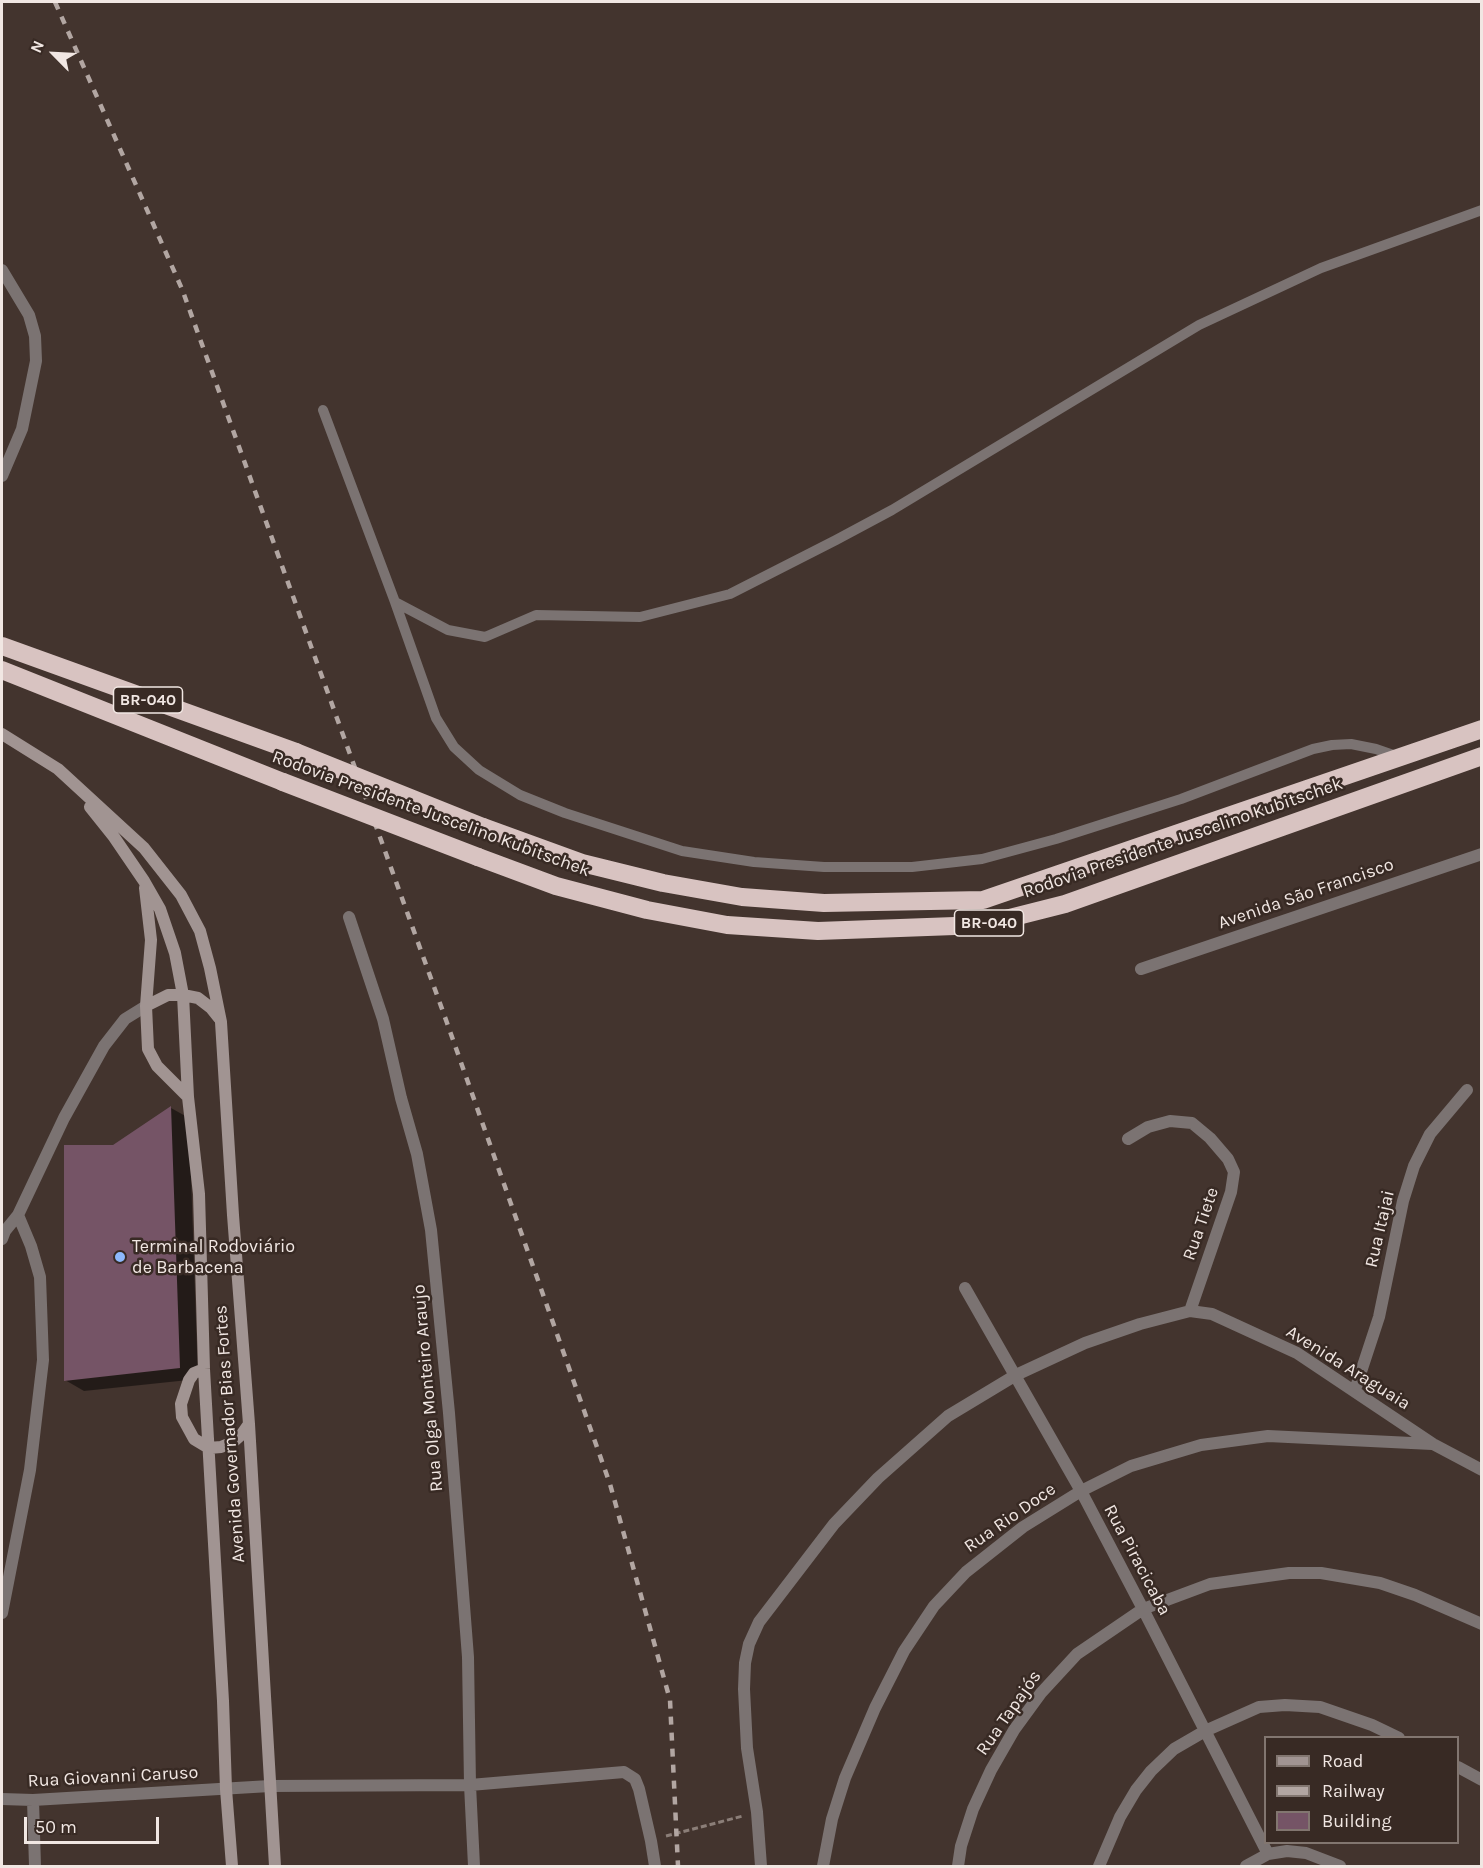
<!DOCTYPE html>
<meta charset="utf-8">
<style>
body{margin:0}
#map{position:relative;width:1483px;height:1868px;overflow:hidden;background:#43342e;font-family:Karla,sans-serif}
canvas{display:block}
.frame{position:absolute;inset:0;border:3px solid #f1e7e3;pointer-events:none}
.legend{position:absolute;left:1264px;top:1736px;width:195px;height:108px;box-sizing:border-box;background:#382a24;border:2px solid #827670;margin:0;padding:8px 10px;list-style:none;font-size:18px;color:#f1e7e3}
.legend li{display:flex;align-items:center;gap:12px;height:30px}
.legend b{width:30px;border:2px solid #827670}
.north{position:absolute;left:24px;top:24px;width:60px;height:60px;-webkit-text-stroke:4px #382a24;paint-order:stroke;rotate:294deg;font-size:16px;font-weight:700;line-height:24px;text-align:center;color:#f1e7e3}
.north::after{content:'';display:block;margin:auto;width:21px;height:27px;background:#f1e7e3;clip-path:polygon(50% 0,100% 100%,50% 72%,0 100%)}
.scale{position:absolute;left:24px;top:1817px;width:135px;height:27px;box-sizing:border-box;border:3px solid #f1e7e3;border-top:0;padding-left:8px;font-size:18px;line-height:21px;white-space:nowrap;color:#f1e7e3;-webkit-text-stroke:4px #382a24;paint-order:stroke}
</style>
<div id="map">
<canvas width="1483" height="1868"></canvas>
<div class="frame"></div>
<ul class="legend">
<li><b style="height:8px;background:#a19492"></b>Road</li>
<li><b style="height:8px;background:#b2a6a2"></b>Railway</li>
<li><b style="height:16px;background:#755466"></b>Building</li>
</ul>
<div class="north">N</div>
<div class="scale">50 m</div>
</div>
<script>
const ctx = document.querySelector('canvas').getContext('2d');
ctx.lineJoin = 'round';
function fill(path, color) { ctx.fillStyle = color; ctx.fill(path, 'evenodd'); }
const shape = rows => new Path2D(rows.map(r => 'M' + r).join(''));
function trace(path, color, width, dash) { ctx.strokeStyle = color; ctx.lineWidth = width; ctx.lineCap = dash ? 'butt' : 'round'; ctx.setLineDash(dash || []); ctx.stroke(path); }
function label(font, color, halo, rows, align = 'center') {
  ctx.font = font + ' Karla,sans-serif'; ctx.lineWidth = 5; ctx.setLineDash([]); ctx.textBaseline = 'middle'; ctx.strokeStyle = halo; ctx.fillStyle = color; for (const [text, x, y, turn = 0] of rows) {
    ctx.save(); ctx.translate(x, y); ctx.rotate((+turn || 0) * Math.PI / 180); ctx.textAlign = isNaN(turn) ? turn : align; if (halo) ctx.strokeText(text, 0, 0); ctx.fillText(text, 0, 0); ctx.restore();
  }
}
const shadow = shape([
 [171,1108,189,1118,198,1379,84,1391,65,1380,113,1146]
]);
const building = shape([
 [171,1106,180,1368,64,1381,64,1145,113,1145]
]);
const path = shape([
 [666,1836,743,1816]
]);
const lane = shape([
 [323,410,395,602,448,630,485,637,536,615,640,617,730,594,836,540,892,510,1199,325,1321,268,1482,210],
 [395,602,436,718,454,747,479,770,520,795,565,813,682,851,754,862,824,867,912,867,982,859,1056,839,1181,799,1313,749,1332,745,1351,744,1376,749,1399,757]
]);
const street = shape([
 [2,270,29,315,35,336,36,361,22,429,2,476],
 [349,917,383,1019,401,1098,417,1154,431,1230,449,1413,468,1657,470,1785,474,1866],
 [1141,969,1482,854],
 [1128,1139,1148,1127,1170,1121,1192,1123,1210,1138,1228,1159,1234,1172,1231,1192,1190,1311],
 [2,1239,5,1231,18,1215,64,1118,104,1046,125,1019,146,1006],
 [965,1288,1081,1491,1143,1609,1268,1854],
 [1355,1390,1379,1317,1403,1201,1414,1166,1430,1134,1467,1090],
 [2,1613,30,1470,43,1360,40,1277,31,1246,18,1215],
 [1458,1767,1482,1780],
 [2,1799,33,1800,270,1786,470,1785,624,1772,635,1779,639,1789,651,1841,655,1866],
 [33,1800,35,1866],
 [761,1866,757,1812,747,1748,744,1689,745,1663,749,1644,759,1622,834,1524,878,1478,948,1416,1016,1375,1085,1343,1140,1324,1190,1311,1212,1314,1297,1353,1433,1444,1482,1470],
 [823,1866,832,1819,845,1778,875,1708,904,1651,934,1606,966,1572,1023,1527,1081,1491,1131,1466,1201,1445,1268,1436,1432,1444],
 [958,1866,961,1846,973,1809,991,1770,1014,1730,1041,1693,1077,1654,1143,1609,1210,1584,1289,1573,1321,1573,1380,1583,1415,1595,1482,1624],
 [1099,1866,1120,1817,1136,1790,1151,1771,1174,1749,1205,1731,1259,1707,1285,1705,1320,1707,1372,1725,1399,1738],
 [1246,1866,1268,1854,1287,1851,1306,1853,1340,1866]
]);
const secondary = shape([
 [2,734,58,769,144,848,181,895,200,931,210,968,221,1022,233,1215,249,1424,275,1866],
 [90,807,114,837,144,881,160,909,175,953,183,995,188,1097,199,1194,204,1369,223,1701,226,1789,232,1866],
 [145,888,151,940,146,1006,148,1049,157,1066,188,1097],
 [146,1006,168,995,183,995,198,998,211,1008,219,1018],
 [204,1369,194,1373,189,1380,181,1404,182,1417,194,1439,209,1448,221,1447,233,1442,242,1434,249,1424]
]);
const highway = shape([
 [2,646,296,752],
 [2,670,283,782],
 [483,827,582,863,663,883,742,897,824,903,983,900,1482,729],
 [478,857,556,886,647,910,727,925,818,931,982,925,1065,904,1482,756]
]);
const rail = shape([
 [55,2,182,289,446,1020,610,1484,670,1700,678,1866]
]);
const highwayBridge = shape([
 [296,752,483,827],
 [283,782,478,857]
]);
const markers = [
 [120,1257,6,"#8db9fc"]
];
const shields = [
 [148,700,69],
 [989,923,69]
];
const shieldNames = [
 ["BR-040",148,700],
 ["BR-040",989,923]
];
const streetNames = [
 ["Rodovia Presidente Juscelino Kubitschek",431,814,20],
 ["Rodovia Presidente Juscelino Kubitschek",1183,838,-19],
 ["Avenida São Francisco",1306,894,-19],
 ["Rua Tiete",1201,1224,-71],
 ["Rua Itajai",1380,1229,-77],
 ["Avenida Araguaia",1348,1368,32],
 ["Rua Olga Monteiro Araujo",428,1388,-95],
 ["Avenida Governador Bias Fortes",230,1434,-94],
 ["Rua Rio Doce",1010,1518,-35],
 ["Rua Piracicaba",1137,1560,62],
 ["Rua Tapajós",1009,1713,-55],
 ["Rua Giovanni Caruso",113,1777,-3]
];
const poiNames = [
 ["Terminal Rodoviário",132,1247],
 ["de Barbacena",132,1268]
];
fill(shadow, '#0007');
fill(building, '#755466');
trace(path, '#8b7e78', 3, [6, 3]);
trace(lane, '#7b7372', 10);
trace(street, '#7b7372', 12);
trace(secondary, '#a19492', 12);
trace(highway, '#d8c3c1', 18);
trace(rail, '#b2a6a2', 4.5, [8, 8]);
trace(highwayBridge, '#d8c3c1', 18);
for (const [x, y, r, color] of markers) { const dot = new Path2D(); dot.arc(x, y, r, 0, 2 * Math.PI); ctx.fillStyle = color; ctx.fill(dot); trace(dot, '#382a24', 2); }
for (const [x, y, w] of shields) { const box = new Path2D(); box.roundRect(x - w / 2, y - 13, w, 26, 4.5); ctx.fillStyle = '#382a24'; ctx.fill(box); trace(box, '#f1e7e3', 1.5); }
label('bold 16px', '#f1e7e3', null, shieldNames);
label('18px', '#f1e7e3', '#382a24', streetNames);
label('18px', '#f1e7e3', '#382a24', poiNames, 'left');
</script>
